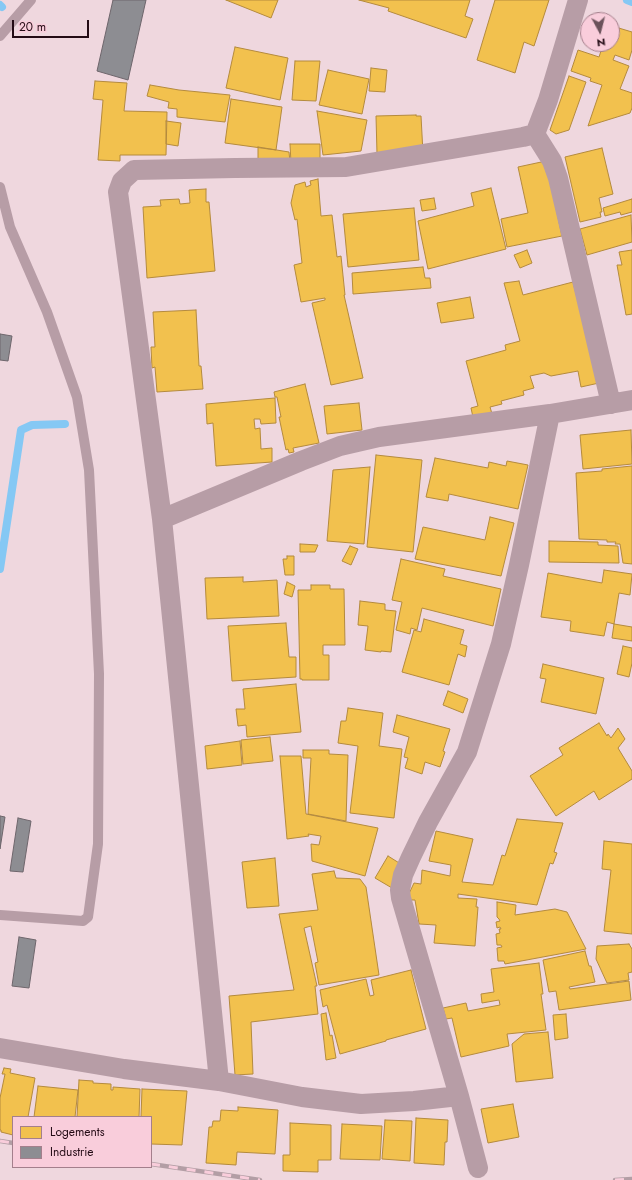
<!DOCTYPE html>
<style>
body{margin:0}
#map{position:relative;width:632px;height:1180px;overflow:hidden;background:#efd7de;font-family:Jost,sans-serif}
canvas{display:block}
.legend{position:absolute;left:12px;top:1116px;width:140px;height:52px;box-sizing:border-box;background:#f9cddb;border:1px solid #a47f8c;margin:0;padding:5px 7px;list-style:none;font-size:12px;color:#240b15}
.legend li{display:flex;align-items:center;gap:8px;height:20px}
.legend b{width:20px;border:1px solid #a47f8c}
.north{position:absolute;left:580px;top:12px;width:40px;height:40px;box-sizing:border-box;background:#f9cddb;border:1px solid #a47f8c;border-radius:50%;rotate:173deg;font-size:11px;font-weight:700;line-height:16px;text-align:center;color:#240b15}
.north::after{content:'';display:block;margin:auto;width:14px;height:18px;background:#6b525b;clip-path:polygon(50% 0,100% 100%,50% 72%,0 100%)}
.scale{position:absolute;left:12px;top:20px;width:77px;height:18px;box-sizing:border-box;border:2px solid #240b15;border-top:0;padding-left:5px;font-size:12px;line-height:14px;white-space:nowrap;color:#240b15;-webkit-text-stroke:3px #f9cddb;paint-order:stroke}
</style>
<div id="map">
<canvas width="632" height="1180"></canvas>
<ul class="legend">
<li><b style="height:11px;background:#f2c14e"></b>Logements</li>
<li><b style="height:11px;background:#8d8d92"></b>Industrie</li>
</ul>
<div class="north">N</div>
<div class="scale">20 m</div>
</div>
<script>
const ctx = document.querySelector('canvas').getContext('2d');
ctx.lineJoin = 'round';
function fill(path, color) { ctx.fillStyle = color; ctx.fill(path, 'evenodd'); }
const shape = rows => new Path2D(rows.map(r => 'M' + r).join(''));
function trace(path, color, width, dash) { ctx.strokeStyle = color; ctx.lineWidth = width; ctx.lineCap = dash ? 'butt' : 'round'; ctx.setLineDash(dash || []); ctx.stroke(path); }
const homes = shape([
 [226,0,278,0,271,18,226,0],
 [359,0,470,0,465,16,473,19,466,38,388,11,389,8,359,0],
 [495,0,549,0,534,46,524,42,515,73,477,60,495,0],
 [599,14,614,19,612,25,612,20,597,20,599,14],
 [612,26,632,32,632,50,629,60,615,55,613,60,629,66,620,89,632,93,632,108,630,113,588,126,602,85,590,81,591,78,571,71,578,50,599,57,601,51,586,45,588,41,588,44,612,44,612,26],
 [235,47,288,58,280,100,226,88,235,47],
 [295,61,320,61,316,101,292,100,295,61],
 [371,68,387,70,385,92,369,91,371,68],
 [328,70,369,79,362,114,319,105,328,70],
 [569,76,586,82,569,130,556,134,550,130,569,76],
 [95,81,127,83,124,111,167,112,166,155,120,155,120,161,98,160,103,100,93,99,95,81],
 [150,85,179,90,230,95,225,122,177,117,177,109,168,108,169,102,147,96,150,85],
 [231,99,282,107,276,150,225,143,231,99],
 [317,111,367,120,361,151,323,155,317,111],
 [416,115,416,116,421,116,423,153,377,154,376,116,416,115],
 [166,121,181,123,178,146,166,144,166,121],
 [290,144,320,144,320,163,291,163,290,144],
 [258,147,289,152,290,162,258,163,258,147],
 [602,148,613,194,599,198,602,212,600,212,601,217,580,222,565,157,602,148],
 [546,161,562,236,507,247,501,219,528,213,518,167,546,161],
 [318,179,321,216,332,215,337,257,341,256,345,295,344,295,363,378,331,385,312,303,325,300,325,298,301,302,294,265,302,263,297,219,295,220,291,203,295,185,305,182,306,187,311,185,310,181,318,179],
 [491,188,506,249,428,269,418,221,474,206,471,193,491,188],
 [206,189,206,202,209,202,215,271,147,278,143,207,161,206,160,200,179,199,180,204,190,203,189,190,206,189],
 [434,198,436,209,422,211,420,200,434,198],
 [632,199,632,212,621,215,620,212,605,216,603,208,632,199],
 [414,208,419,260,348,267,343,214,414,208],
 [631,215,632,242,587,255,580,229,631,215],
 [527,250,532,263,520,268,514,255,527,250],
 [632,250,632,314,626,315,617,265,622,265,619,252,632,250],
 [423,267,425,278,430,278,431,288,353,294,352,273,423,267],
 [519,281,523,295,573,282,599,383,581,387,578,371,551,376,544,373,530,376,534,388,523,391,524,395,501,401,502,404,490,407,493,417,474,422,471,408,478,406,466,361,506,350,505,345,520,341,504,283,519,281],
 [470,297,474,318,441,323,437,303,470,297],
 [196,310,199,366,201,366,203,389,157,392,155,367,152,368,151,347,155,347,153,312,196,310],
 [305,384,319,443,293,448,294,452,289,453,288,449,286,450,279,417,281,417,277,397,275,397,274,392,305,384],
 [275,398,276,423,261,424,260,419,254,419,255,429,260,428,261,449,272,448,272,462,216,466,213,423,207,424,206,404,275,398],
 [359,403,362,430,327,434,324,406,359,403],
 [631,430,632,464,583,469,580,435,631,430],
 [376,455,422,460,413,552,367,547,376,455],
 [435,458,488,468,489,462,506,466,507,461,528,465,518,509,449,494,448,501,426,497,435,458],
 [632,466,632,564,623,563,620,544,615,544,616,542,607,542,607,540,579,539,576,473,602,471,602,469,632,466],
 [370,467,364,544,327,541,333,470,370,467],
 [490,517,514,523,501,576,415,559,423,527,485,540,490,517],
 [549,541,598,542,598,545,618,546,619,563,549,562,549,541],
 [300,544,301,544,318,545,315,552,300,552,300,544],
 [350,546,358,549,351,565,342,561,350,546],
 [287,556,294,556,294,575,285,575,283,559,287,559,287,556],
 [401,559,445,569,443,576,501,589,493,626,422,608,417,630,411,628,410,634,396,630,402,602,392,600,401,559],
 [604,570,632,574,630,595,619,593,614,624,607,622,604,636,570,631,571,621,541,617,548,573,602,583,604,570],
 [243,577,243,582,277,580,279,616,207,619,205,578,243,577],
 [287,582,295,586,292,597,284,594,287,582],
 [311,585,330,585,330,589,344,589,345,645,323,645,323,655,329,655,329,680,302,680,302,679,300,679,298,590,311,590,311,585],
 [360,601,385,604,385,610,396,611,391,652,381,651,381,652,365,650,368,626,358,625,360,601],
 [424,619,464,630,460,644,467,646,465,657,458,654,449,685,402,672,414,630,421,632,424,619],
 [286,623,289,657,296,657,296,677,232,681,228,626,286,623],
 [614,624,632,627,632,641,612,638,614,624],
 [623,646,632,648,632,663,629,677,617,674,623,646],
 [543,664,604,678,596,714,541,702,546,679,540,678,543,664],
 [296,684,301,732,247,737,246,725,238,726,236,709,245,709,243,689,296,684],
 [448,691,468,699,463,713,443,705,448,691],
 [348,708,383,713,379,746,402,749,394,818,350,813,358,746,338,743,341,721,346,721,348,708],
 [397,715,450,729,443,751,445,752,440,767,425,762,422,774,405,768,408,758,404,757,409,737,393,732,397,715],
 [599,723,607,736,608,734,611,738,618,728,625,739,618,748,632,771,632,779,599,800,594,791,556,816,530,776,563,755,559,748,599,723],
 [270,737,273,761,243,764,241,740,270,737],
 [240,741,242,765,207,769,205,746,240,741],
 [303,750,329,750,329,754,348,755,346,821,308,814,311,758,303,758,303,750],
 [280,756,301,756,306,814,378,828,365,876,312,861,311,844,319,845,321,836,308,834,309,836,287,839,280,756],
 [517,819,563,823,554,852,557,853,553,864,550,863,537,905,458,894,458,898,477,899,476,907,478,907,475,946,434,943,436,925,419,924,415,900,406,900,414,883,421,884,422,870,450,876,451,865,429,861,436,831,473,839,462,882,493,885,502,855,505,856,517,819],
 [604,841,632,844,632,934,604,931,611,870,602,869,604,841],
 [388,856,404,866,392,888,375,878,388,856],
 [275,858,279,906,247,908,242,862,275,858],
 [334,871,336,878,360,879,366,887,379,975,319,985,315,963,318,962,311,926,304,928,317,986,315,986,318,1014,251,1022,253,1074,235,1075,229,996,294,990,279,914,318,910,312,874,334,871],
 [497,902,516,905,515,915,555,909,567,912,586,949,505,964,504,961,498,961,497,948,502,947,501,945,497,945,496,934,500,933,499,929,501,929,500,927,497,928,496,922,500,921,499,919,497,917,497,902],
 [629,944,632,949,632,972,628,973,629,980,607,983,596,959,597,946,629,944],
 [585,951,589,966,591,966,595,982,569,987,570,989,629,981,631,1000,559,1010,556,991,549,992,543,960,585,951],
 [539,963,543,994,541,994,546,1030,507,1034,509,1046,461,1057,452,1018,446,1019,443,1008,466,1003,468,1011,500,1005,499,1000,482,1003,481,994,494,992,491,969,539,963],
 [411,970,426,1029,386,1040,386,1041,340,1054,327,1005,323,1007,320,990,366,979,370,996,374,995,371,980,411,970],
 [326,1013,330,1036,332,1035,336,1058,326,1060,321,1014,326,1013],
 [566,1014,568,1038,555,1040,553,1015,566,1014],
 [548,1032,553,1078,516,1082,512,1044,524,1034,548,1032],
 [4,1068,11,1069,10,1073,35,1078,28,1117,13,1117,13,1135,1,1132,1,1130,0,1130,0,1098,5,1074,2,1074,4,1068],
 [79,1080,93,1081,93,1083,111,1084,111,1090,113,1090,113,1087,140,1089,139,1117,77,1117,79,1080],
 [38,1086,78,1090,75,1117,34,1117,38,1086],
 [142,1089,187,1091,182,1145,151,1144,151,1117,141,1117,142,1089],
 [513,1104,519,1137,488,1143,481,1109,513,1104],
 [238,1107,278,1110,275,1154,237,1152,236,1165,206,1163,209,1127,212,1127,213,1121,220,1121,221,1110,238,1111,238,1107],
 [416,1118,448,1120,447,1142,445,1142,444,1165,414,1163,416,1118],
 [385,1120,412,1121,410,1161,382,1159,385,1120],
 [290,1123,331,1125,331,1160,318,1160,318,1172,283,1171,283,1155,290,1155,290,1123],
 [342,1124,382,1126,380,1160,340,1159,342,1124]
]);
const industry = shape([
 [113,0,146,0,128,80,97,71,113,0],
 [0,334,12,336,8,361,0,360,0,334],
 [0,816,5,817,0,849,0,816],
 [18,818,31,821,23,872,10,871,18,818],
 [19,937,36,940,29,988,12,986,19,937]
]);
const stream = shape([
 [627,0,632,2],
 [0,5,2,7],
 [0,569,21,430,32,425,65,424]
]);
const lane = shape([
 [0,36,31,0],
 [0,187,10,227,47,312,77,397,89,470,99,674,98,844,88,917,83,921,0,915]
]);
const street = shape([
 [535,134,552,161,558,178,611,404],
 [162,519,118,192,122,181,134,170,235,168,346,167,523,137,535,134,548,100,578,0],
 [0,1048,124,1069,219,1081,302,1097,361,1104,414,1101,459,1096],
 [219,1081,162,519,301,461,340,446,379,437,550,414,632,400],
 [478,1168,459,1096,401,898,400,890,403,875,411,857,428,822,467,752,501,644,519,565,550,414]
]);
const rail = shape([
 [0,1141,13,1143],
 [151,1164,260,1180],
 [615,1180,632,1179]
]);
fill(homes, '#f2c14e');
trace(homes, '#b48a3d', 1);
fill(industry, '#8d8d92');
trace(industry, '#6e666c', 1);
trace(stream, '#85c8f4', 8);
trace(lane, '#b79da6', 10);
trace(street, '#b79da6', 20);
trace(rail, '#b39ea5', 4.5);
trace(rail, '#f9cddb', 3, [9]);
</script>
